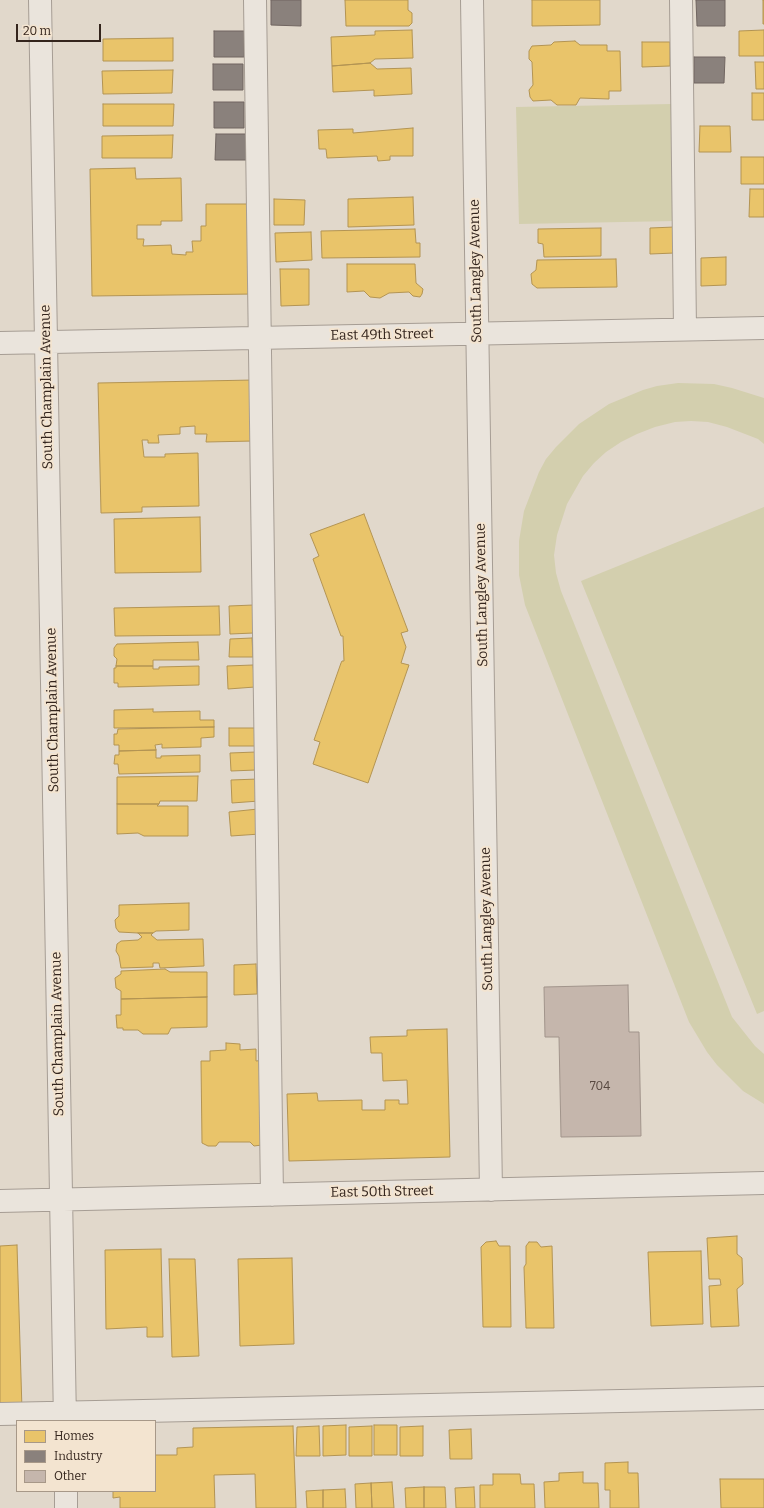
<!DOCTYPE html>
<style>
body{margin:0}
#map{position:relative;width:764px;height:1508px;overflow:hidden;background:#e1d8cb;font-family:Bitter,serif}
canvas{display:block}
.legend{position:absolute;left:16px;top:1420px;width:140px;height:72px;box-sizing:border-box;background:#f3e4d0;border:1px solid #a79888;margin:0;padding:5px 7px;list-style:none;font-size:12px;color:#34251d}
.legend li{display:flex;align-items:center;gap:8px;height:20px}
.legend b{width:20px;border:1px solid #a79888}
.scale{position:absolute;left:16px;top:24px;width:85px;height:18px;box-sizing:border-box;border:2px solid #34251d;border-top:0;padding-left:5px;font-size:12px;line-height:14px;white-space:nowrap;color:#34251d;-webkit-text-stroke:3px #f3e4d0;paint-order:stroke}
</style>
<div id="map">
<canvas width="764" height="1508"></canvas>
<ul class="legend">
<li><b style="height:11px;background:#e9c46a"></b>Homes</li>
<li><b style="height:11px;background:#8a817c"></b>Industry</li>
<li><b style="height:11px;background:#c5b6ac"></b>Other</li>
</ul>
<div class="scale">20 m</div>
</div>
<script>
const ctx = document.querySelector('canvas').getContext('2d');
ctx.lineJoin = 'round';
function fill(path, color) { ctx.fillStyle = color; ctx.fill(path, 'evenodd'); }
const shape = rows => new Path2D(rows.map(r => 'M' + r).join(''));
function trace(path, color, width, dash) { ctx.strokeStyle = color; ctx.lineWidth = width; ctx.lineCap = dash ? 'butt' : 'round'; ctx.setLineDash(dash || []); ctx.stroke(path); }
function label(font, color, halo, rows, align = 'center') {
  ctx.font = font + ' Bitter,serif'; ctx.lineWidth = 4; ctx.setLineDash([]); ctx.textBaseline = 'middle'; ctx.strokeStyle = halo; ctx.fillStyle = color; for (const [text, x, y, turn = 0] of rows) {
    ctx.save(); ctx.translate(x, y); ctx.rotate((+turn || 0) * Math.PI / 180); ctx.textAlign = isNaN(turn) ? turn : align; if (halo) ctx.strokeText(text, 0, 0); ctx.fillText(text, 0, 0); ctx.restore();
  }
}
const green = shape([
 [671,104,675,221,519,224,516,107],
 [678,383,714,384,732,388,764,398,764,444,758,439,727,427,708,422,691,421,675,422,655,427,637,434,621,442,606,452,594,463,583,476,567,504,557,535,554,555,556,573,561,591,732,1017,755,1046,764,1054,764,1104,743,1091,717,1065,707,1052,689,1022,525,605,519,575,519,541,524,511,539,472,546,459,556,447,579,424,609,404,643,390,657,386],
 [764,507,764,1011,757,1014,581,581]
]);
const homes = shape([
 [345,0,408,0,408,10,412,13,412,23,409,26,346,26,345,0],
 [532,0,600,0,600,25,532,26,532,0],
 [763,0,764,0,764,24,763,24,763,0],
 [412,30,413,58,375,59,370,63,332,66,331,37,375,35,375,31,412,30],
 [764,30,764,56,739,56,739,31,764,30],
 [173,38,173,61,103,61,103,39,173,38],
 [575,41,580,45,607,45,607,51,620,51,621,91,609,91,609,99,580,98,576,105,557,105,551,100,533,101,530,97,529,90,533,85,532,62,529,59,529,51,532,46,551,45,554,42,575,41],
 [642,42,670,42,670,66,642,67,642,42],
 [755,62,764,62,764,89,756,89,755,62],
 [370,63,377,69,411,68,412,94,374,96,374,90,333,92,332,66,370,63],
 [173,70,172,93,103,94,102,71,173,70],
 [752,93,764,93,764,120,752,120,752,93],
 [103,104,174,104,173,126,103,126,103,104],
 [700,126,730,126,731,152,699,152,700,126],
 [413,128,413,156,390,156,390,160,378,161,377,156,327,158,326,149,319,149,318,130,353,129,353,133,413,128],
 [173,135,172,158,102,158,102,136,173,135],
 [741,157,764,157,764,184,741,184,741,157],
 [135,168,136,179,181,178,182,221,161,221,161,225,137,225,137,239,144,239,143,246,171,245,172,254,186,255,186,252,193,252,192,241,201,241,201,226,206,226,206,204,247,204,254,294,92,296,90,169,135,168],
 [750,189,764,189,764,217,749,217,750,189],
 [413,197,414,225,348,227,348,199,413,197],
 [274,199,305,200,304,225,274,225,274,199],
 [675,227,675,253,650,254,650,228,675,227],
 [601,228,601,256,544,257,543,244,538,243,538,229,601,228],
 [415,229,416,243,420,243,420,257,322,258,321,231,415,229],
 [311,232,312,260,276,262,275,233,311,232],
 [726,257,726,285,701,286,701,258,726,257],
 [616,259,617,287,537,288,532,284,531,274,536,270,537,260,616,259],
 [347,264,415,264,416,283,423,289,422,294,420,297,413,296,409,292,389,293,380,298,370,297,364,291,347,292,347,264],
 [280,269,309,269,309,305,281,306,280,269],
 [254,380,254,441,206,442,207,434,195,434,195,426,180,427,180,434,158,435,159,443,148,443,148,440,142,440,144,457,165,457,165,454,198,453,199,506,142,507,142,512,101,513,98,383,254,380],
 [364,514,408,631,401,633,406,647,401,663,409,665,368,783,313,764,320,742,314,740,341,663,342,661,344,661,343,636,341,636,313,559,319,556,310,534,364,514],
 [200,517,201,572,115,573,114,519,200,517],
 [254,605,254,633,230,634,229,606,254,605],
 [219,606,220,635,115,636,114,608,219,606],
 [252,638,253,657,229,657,230,639,252,638],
 [198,642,199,660,153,660,153,666,116,666,117,659,114,656,114,648,117,644,198,642],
 [253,665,255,687,228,689,227,666,253,665],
 [116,666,153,666,153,669,159,669,159,667,199,666,199,685,118,687,118,683,114,683,114,668,116,668,116,666],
 [153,709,153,712,200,711,200,720,214,720,214,727,114,728,114,710,153,709],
 [214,727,214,737,201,738,201,747,162,748,162,744,155,745,156,750,119,751,119,745,114,745,114,734,117,734,118,729,214,727],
 [229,728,255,728,255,746,229,746,229,728],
 [156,750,156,758,161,758,161,756,200,755,200,772,119,774,118,764,114,764,115,755,119,755,119,751,156,750],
 [256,752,256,770,231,771,230,753,256,752],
 [198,776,197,801,160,801,159,804,117,804,117,777,198,776],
 [258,779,259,801,232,803,231,780,258,779],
 [117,804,159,804,157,806,188,806,188,836,144,836,138,833,117,834,117,804],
 [258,809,260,834,231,836,229,812,258,809],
 [189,903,189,930,156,931,153,933,138,933,119,932,116,928,115,920,119,916,119,905,189,903],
 [138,933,153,933,151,935,157,940,203,939,204,966,160,968,159,963,153,963,153,967,121,968,119,956,116,951,117,944,121,941,138,940,142,937,138,933],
 [256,964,257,994,234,995,234,965,256,964],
 [165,969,170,972,207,972,207,997,121,999,121,991,116,988,115,978,121,974,121,971,165,969],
 [207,997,207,1027,171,1028,168,1034,143,1034,138,1030,123,1030,123,1028,117,1028,116,1015,121,1015,121,999,207,997],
 [447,1029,450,1157,289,1161,287,1094,317,1093,318,1101,362,1100,362,1110,385,1110,385,1100,399,1100,399,1104,408,1104,407,1080,383,1081,382,1053,371,1053,370,1037,407,1036,407,1030,447,1029],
 [226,1043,240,1044,240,1050,256,1049,256,1061,265,1060,262,1145,254,1146,250,1142,219,1142,216,1146,208,1146,202,1143,201,1061,210,1061,210,1051,226,1050,226,1043],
 [737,1236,737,1254,742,1258,743,1284,737,1289,739,1326,711,1327,709,1286,721,1285,720,1279,709,1279,707,1238,737,1236],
 [496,1241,499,1246,510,1246,511,1327,483,1327,481,1247,486,1242,496,1241],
 [529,1242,537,1242,541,1247,552,1246,554,1328,526,1328,524,1267,526,1264,526,1246,529,1242],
 [17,1245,22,1410,0,1410,0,1246,17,1245],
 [161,1249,163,1337,147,1337,147,1327,106,1329,105,1250,161,1249],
 [701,1251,703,1324,651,1326,648,1252,701,1251],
 [292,1258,294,1344,240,1346,238,1259,292,1258],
 [169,1259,195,1259,199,1356,172,1357,169,1259],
 [346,1425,346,1455,323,1456,323,1426,346,1425],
 [374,1425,397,1425,397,1455,374,1455,374,1425],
 [293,1426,296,1508,256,1508,255,1474,214,1475,215,1508,120,1508,120,1497,113,1498,113,1491,155,1491,155,1455,177,1455,177,1448,193,1447,193,1428,293,1426],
 [319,1426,320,1456,296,1456,297,1427,319,1426],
 [372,1426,372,1456,349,1456,349,1427,372,1426],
 [423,1426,423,1456,400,1456,400,1427,423,1426],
 [471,1429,472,1459,450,1459,449,1430,471,1429],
 [628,1462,628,1473,638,1473,639,1508,610,1508,610,1490,605,1490,605,1463,628,1462],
 [583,1472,583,1483,598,1483,599,1508,545,1508,544,1482,559,1481,559,1473,583,1472],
 [493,1474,520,1474,521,1484,534,1484,535,1508,480,1508,480,1485,493,1485,493,1474],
 [720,1479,764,1479,764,1508,721,1508,720,1479],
 [392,1482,394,1508,372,1508,371,1483,392,1482],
 [371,1483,372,1508,356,1508,355,1484,371,1483],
 [424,1487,424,1508,406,1508,405,1488,424,1487],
 [424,1487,445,1487,446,1508,424,1508,424,1487],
 [474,1487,475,1508,456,1508,455,1488,474,1487],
 [345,1489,346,1508,323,1508,323,1490,345,1489],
 [323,1490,323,1508,307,1508,306,1491,323,1490]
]);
const industry = shape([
 [271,0,301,0,301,26,271,25,271,0],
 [696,0,725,0,725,26,697,26,696,0],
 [214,31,244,31,244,57,214,57,214,31],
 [694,57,725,57,724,83,694,83,694,57],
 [213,64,243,64,243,90,213,90,213,64],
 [214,102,244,102,244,128,214,128,214,102],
 [216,134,246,134,246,160,215,160,216,134]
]);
const building = shape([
 [628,985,629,1032,639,1032,641,1136,561,1137,559,1037,545,1037,544,987,628,985]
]);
const minor = shape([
 [40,0,65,1421],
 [255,0,272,1195],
 [472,0,491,1190],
 [681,0,685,329],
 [0,343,764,328],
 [0,1201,764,1183],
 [0,1414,764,1398],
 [66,1491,66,1508]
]);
const numberNames = [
 ["704",600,1087]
];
const streetNames = [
 ["South Langley Avenue",476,271,-91],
 ["East 49th Street",382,335,-1],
 ["South Champlain Avenue",47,387,-91],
 ["South Langley Avenue",482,595,-91],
 ["South Champlain Avenue",53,710,-91],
 ["South Langley Avenue",487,919,-91],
 ["South Champlain Avenue",58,1034,-91],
 ["East 50th Street",382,1192,-1]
];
fill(green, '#d3cfae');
fill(homes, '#e9c46a');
trace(homes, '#b39453', 1);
fill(industry, '#8a817c');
trace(industry, '#706560', 1);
fill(building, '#c5b6ac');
trace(building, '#a1948b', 1);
trace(minor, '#a69d94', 24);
trace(minor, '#eae4dc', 22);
label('12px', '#584941', null, numberNames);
label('14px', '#34251d', '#f3e4d0', streetNames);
</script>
